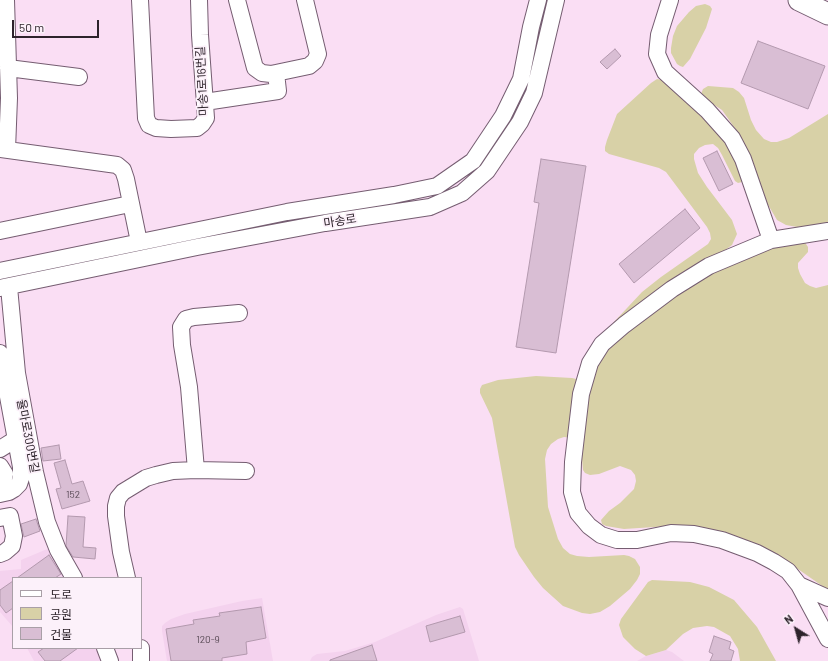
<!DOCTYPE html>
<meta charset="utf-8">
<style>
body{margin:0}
#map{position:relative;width:828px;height:661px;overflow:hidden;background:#fadef4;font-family:Barlow,"Noto Sans KR",sans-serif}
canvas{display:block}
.legend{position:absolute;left:12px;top:577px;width:130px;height:72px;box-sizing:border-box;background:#fcf1fa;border:1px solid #a99fa7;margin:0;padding:5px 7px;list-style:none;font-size:12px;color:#2d232b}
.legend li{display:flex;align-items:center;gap:8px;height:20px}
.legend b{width:20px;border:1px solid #a99fa7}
.north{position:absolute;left:776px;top:609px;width:40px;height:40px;-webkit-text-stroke:3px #fcf1fa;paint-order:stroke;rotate:323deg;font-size:11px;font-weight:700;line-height:16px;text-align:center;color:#2d232b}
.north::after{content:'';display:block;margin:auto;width:14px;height:18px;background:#2d232b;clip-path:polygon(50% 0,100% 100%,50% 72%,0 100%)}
.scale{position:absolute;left:12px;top:20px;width:87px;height:18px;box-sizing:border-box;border:2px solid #2d232b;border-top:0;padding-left:5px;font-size:12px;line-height:14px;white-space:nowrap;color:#2d232b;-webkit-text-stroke:3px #fcf1fa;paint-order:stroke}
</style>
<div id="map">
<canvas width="828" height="661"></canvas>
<ul class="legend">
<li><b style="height:5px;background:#fff"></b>도로</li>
<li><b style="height:11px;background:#d8d1a7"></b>공원</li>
<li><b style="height:11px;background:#d9bed4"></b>건물</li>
</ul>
<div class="north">N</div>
<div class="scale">50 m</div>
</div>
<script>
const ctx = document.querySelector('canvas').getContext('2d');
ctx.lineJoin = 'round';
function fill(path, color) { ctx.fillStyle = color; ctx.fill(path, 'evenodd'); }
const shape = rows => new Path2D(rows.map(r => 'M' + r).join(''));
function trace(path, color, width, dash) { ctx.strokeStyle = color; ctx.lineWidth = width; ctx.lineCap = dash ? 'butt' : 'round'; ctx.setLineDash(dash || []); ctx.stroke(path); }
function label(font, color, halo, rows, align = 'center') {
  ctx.font = font + ' Barlow,"Noto Sans KR",sans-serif'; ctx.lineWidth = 3.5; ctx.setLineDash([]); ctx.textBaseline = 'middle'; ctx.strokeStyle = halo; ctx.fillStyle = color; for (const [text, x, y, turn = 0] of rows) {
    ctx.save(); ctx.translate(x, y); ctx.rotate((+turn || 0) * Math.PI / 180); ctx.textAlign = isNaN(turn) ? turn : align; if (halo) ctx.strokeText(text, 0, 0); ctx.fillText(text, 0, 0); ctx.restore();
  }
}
const built = shape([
 [52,547,70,578,13,578,13,627,0,612,0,571,21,569,21,560],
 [262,598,273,661,167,661,162,631,162,626,165,623,171,619,185,614,242,601],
 [460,607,463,609,479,661,310,661,312,657,317,654,345,651,375,642,436,615],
 [27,648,102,648,107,661,34,661],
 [666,650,672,652,684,661,637,661,646,656]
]);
const green = shape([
 [705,4,710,6,712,9,706,28,690,59,683,67,680,66,677,64,671,53,671,48,673,36,677,26,689,12,696,6],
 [657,79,662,80,679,93,728,141,743,179,742,182,738,183,735,181,722,155,718,148,713,144,705,145,699,148,694,154,694,159,698,173,707,187,732,220,737,234,732,245,724,251,613,327,613,323,642,292,661,277,708,244,711,239,710,233,707,227,666,172,659,168,609,154,605,151,605,147,607,140,617,114,651,83],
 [708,86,733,88,739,92,744,98,751,120,756,130,764,139,771,142,777,142,789,138,828,114,828,224,797,227,786,225,777,220,767,203,739,134,722,110,705,99,701,94,703,89],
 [804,241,808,247,808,252,798,263,798,268,800,274,805,283,810,286,816,288,828,285,828,590,795,567,670,526,624,529,606,526,602,524,601,520,609,511,620,503,634,489,636,481,635,475,631,470,620,466,599,474,590,475,585,473,583,470,580,439,564,437,558,439,551,444,547,450,545,459,548,507,558,539,563,548,570,554,577,556,589,557,624,555,629,556,635,559,640,567,640,574,637,580,630,589,610,606,600,612,590,614,582,613,563,606,543,588,534,577,519,555,515,547,492,418,480,393,480,389,482,385,498,380,536,376,572,378,589,382,603,353,626,330,710,271,763,249],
 [652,580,690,582,709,587,734,600,757,627,776,661,740,661,738,649,730,636,714,627,707,626,693,628,683,634,666,650,646,656,635,649,623,637,619,625,621,619,648,582]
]);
const building = shape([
 [758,41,825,66,808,109,741,83,758,41],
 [615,49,621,56,607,69,600,62,615,49],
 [717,151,733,184,719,191,703,158,717,151],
 [541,159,586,166,556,353,516,347,539,203,534,202,541,159],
 [685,209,700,228,634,283,619,264,685,209],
 [59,445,61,459,43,461,41,448,59,445],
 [65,460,72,484,83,481,90,501,62,509,56,489,61,488,54,463,65,460],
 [68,516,85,517,83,547,96,548,95,559,73,557,66,546,68,516],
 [36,519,40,531,24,537,21,524,36,519],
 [49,555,61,574,55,578,17,578,49,555],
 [13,581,13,608,6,613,0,605,0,590,13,581],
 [261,607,266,638,246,642,247,654,222,658,222,661,171,661,166,629,194,624,193,620,220,616,219,613,261,607],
 [460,616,465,632,430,642,426,626,460,616],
 [714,636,731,642,729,649,734,651,731,661,710,661,713,654,709,652,714,636],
 [372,645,377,661,330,661,330,660,372,645],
 [44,648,78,648,60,661,45,661,38,652,44,648]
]);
const minor = shape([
 [6,0,9,98,7,150],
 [140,0,146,118,149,125,156,128,171,129,197,128,202,124,206,118,200,35,199,0],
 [237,0,255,68,262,73,271,74,309,66,315,61,318,54,305,0],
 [670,0,659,35,657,54,665,72,707,110,732,138,743,159,771,240],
 [8,68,79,77],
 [205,102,278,91,276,73],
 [0,149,117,165,123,170,126,179,139,242],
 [0,231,130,204],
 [828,231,771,240,709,266,672,289,624,325,602,344,590,363,581,394,573,462,572,492,578,513,589,526,601,535,617,540,637,540,671,533,694,534,722,540,757,553,774,562,788,571,799,585,828,639],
 [0,271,287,212,394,195,437,186,473,161,503,116,521,79,531,27,538,0],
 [9,287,17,373,35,472,47,522,58,550,74,578],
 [0,288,197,247,325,223,430,207,462,193,487,171,520,122,534,93,556,0],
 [0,353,21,467,21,478,19,484,14,489,9,492,0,494],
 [0,449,16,439],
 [0,466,5,474,4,478,0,483],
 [196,470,189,387,182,345,181,327,186,319,194,317,239,313],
 [0,518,10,516,14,536,12,546,5,552,0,554],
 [127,578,121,552,116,516,116,506,118,498,123,492,146,478,156,475,173,471,196,470,246,471],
 [799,585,828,598],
 [105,648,110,661],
 [141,648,141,661]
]);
const major = shape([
 [799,0,828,14]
]);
const numberNames = [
 ["152",73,495],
 ["120-9",208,640]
];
const streetNames = [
 ["마송1로16번길",202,81,-93],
 ["마송로",340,221,-9],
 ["율마로300번길",28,436,79]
];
fill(built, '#f4d2ee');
fill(green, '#d8d1a7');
fill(building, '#d9bed4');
trace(building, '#b399ae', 1);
trace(minor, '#755d71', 18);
trace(major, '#755d71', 23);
trace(minor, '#fff', 16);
trace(major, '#fff', 21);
label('10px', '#584a55', null, numberNames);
label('12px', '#2d232b', '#fcf1fa', streetNames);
</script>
